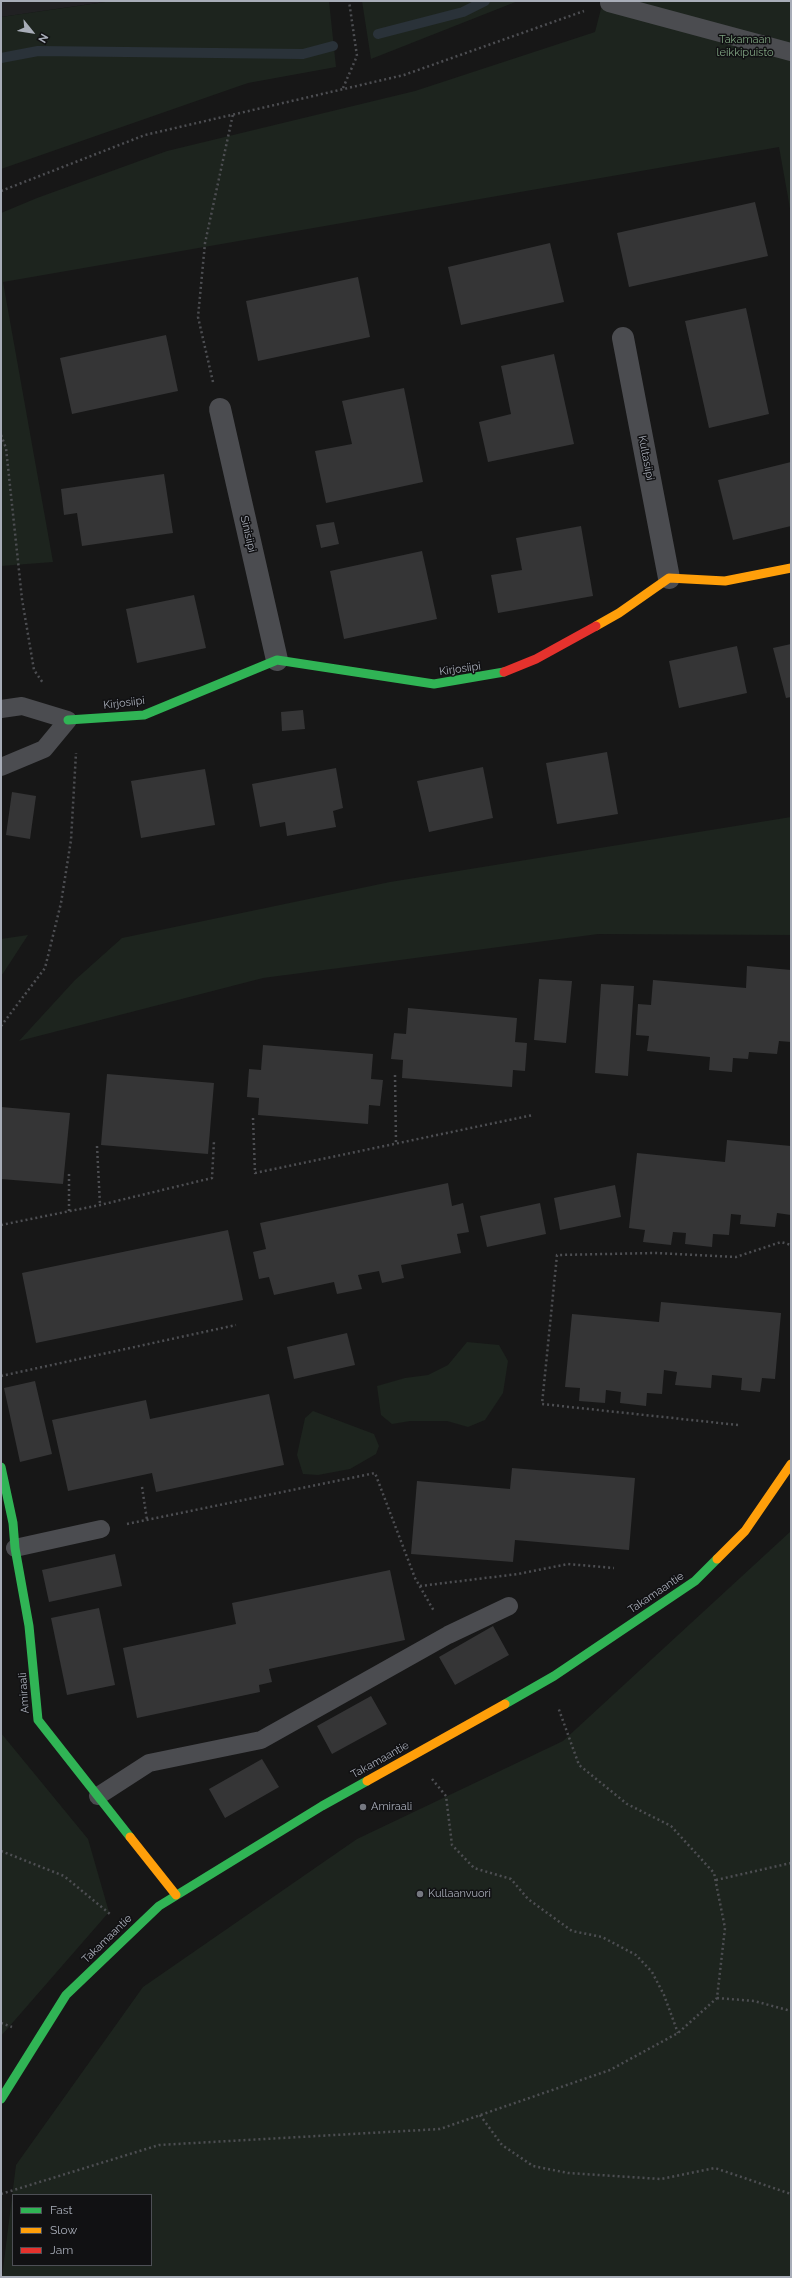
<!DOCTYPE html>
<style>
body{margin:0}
#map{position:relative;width:792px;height:2278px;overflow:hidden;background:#171717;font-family:Raleway,sans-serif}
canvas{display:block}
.frame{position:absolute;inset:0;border:2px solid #a8adb8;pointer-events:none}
.legend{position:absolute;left:12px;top:2194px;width:140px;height:72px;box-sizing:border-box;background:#111113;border:1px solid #4d4f55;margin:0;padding:5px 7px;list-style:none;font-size:12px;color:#a8adb8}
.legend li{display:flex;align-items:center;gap:8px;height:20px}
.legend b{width:20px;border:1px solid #4d4f55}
.north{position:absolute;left:12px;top:12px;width:40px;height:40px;-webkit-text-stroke:3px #111113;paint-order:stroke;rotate:120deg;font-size:11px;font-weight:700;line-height:16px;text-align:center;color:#a8adb8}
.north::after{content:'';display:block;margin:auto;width:14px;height:18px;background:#a8adb8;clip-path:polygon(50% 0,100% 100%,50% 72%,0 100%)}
</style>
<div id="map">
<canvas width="792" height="2278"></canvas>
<div class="frame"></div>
<ul class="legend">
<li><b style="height:5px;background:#30b455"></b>Fast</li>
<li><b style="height:5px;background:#ff9f0a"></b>Slow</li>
<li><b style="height:5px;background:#e5322d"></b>Jam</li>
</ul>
<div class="north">N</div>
</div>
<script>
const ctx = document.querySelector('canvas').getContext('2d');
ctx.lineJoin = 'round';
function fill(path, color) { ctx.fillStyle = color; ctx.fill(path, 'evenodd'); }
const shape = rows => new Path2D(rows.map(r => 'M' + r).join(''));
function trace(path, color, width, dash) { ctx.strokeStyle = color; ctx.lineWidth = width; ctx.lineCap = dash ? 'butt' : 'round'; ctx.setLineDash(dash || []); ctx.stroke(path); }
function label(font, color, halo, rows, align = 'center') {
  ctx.font = font + ' Raleway,sans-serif'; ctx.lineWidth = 3; ctx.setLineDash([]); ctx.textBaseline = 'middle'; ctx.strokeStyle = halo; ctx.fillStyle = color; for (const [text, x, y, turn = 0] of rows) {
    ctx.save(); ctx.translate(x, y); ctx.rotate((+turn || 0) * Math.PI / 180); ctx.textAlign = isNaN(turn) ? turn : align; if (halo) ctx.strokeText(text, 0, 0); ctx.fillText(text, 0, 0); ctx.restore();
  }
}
const built = shape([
 [1,1,112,1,1,17]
]);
const green = shape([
 [112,1,329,1,336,67,248,83,1,169,1,17],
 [362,1,518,1,371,59],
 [603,1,791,1,791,214,779,147,3,282,53,562,1,566,1,213,37,198,167,151,415,91,595,32],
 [791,817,791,935,598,934,263,978,19,1041,75,980,122,938,390,882],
 [28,935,4,972,1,976,1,939],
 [467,1342,499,1345,508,1361,503,1393,485,1420,468,1427,447,1421,410,1421,392,1424,381,1415,377,1386,405,1378,428,1375,448,1365],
 [313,1411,374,1434,379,1446,376,1454,350,1469,318,1475,303,1474,297,1455,305,1418],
 [791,1531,791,2277,2,2277,16,2165,143,1987,357,1839,563,1741],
 [13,2195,151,2195,151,2265,13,2265],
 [1,1733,88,1839,109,1912,1,2036]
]);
const stream = shape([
 [378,34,463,12,485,1],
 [1,58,38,51,303,54,333,46]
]);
const building = shape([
 [755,202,768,256,629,287,617,233],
 [550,243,564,302,461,325,448,267],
 [358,277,370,337,258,361,246,301],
 [746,308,769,414,709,428,685,321],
 [166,335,178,391,72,414,60,358],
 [554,354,574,444,488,462,479,422,511,414,501,366],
 [404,388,423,482,326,503,315,451,352,444,342,401],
 [791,462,791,526,733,540,718,480],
 [164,474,173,533,82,546,77,513,64,515,61,489],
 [334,522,339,544,321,548,316,525],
 [581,526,593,596,498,613,491,575,522,570,516,538],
 [422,551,437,619,344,639,330,571],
 [194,595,206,648,137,663,126,609],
 [791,644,791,697,786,698,773,648],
 [737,646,747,693,679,708,669,661],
 [303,710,305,729,282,731,281,712],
 [607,752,618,814,557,824,546,763],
 [483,767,493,818,429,832,417,781],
 [336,768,343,808,333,811,336,827,287,836,285,822,260,827,252,784],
 [205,769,215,825,141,838,131,781],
 [12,792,36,796,30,839,6,835],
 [747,966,791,970,791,1042,779,1041,777,1054,749,1052,748,1059,733,1058,732,1072,709,1070,710,1057,647,1051,649,1036,636,1035,638,1004,651,1005,653,980,746,988],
 [539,979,572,981,566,1043,534,1040],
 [601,984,634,986,628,1076,595,1073],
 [408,1008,517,1018,515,1042,527,1043,525,1071,513,1070,512,1087,402,1078,403,1060,391,1059,394,1033,406,1034],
 [263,1045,373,1054,371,1079,383,1080,380,1106,369,1105,368,1124,258,1115,259,1098,247,1097,249,1069,261,1070],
 [107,1074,214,1083,208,1154,101,1145],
 [1,1107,70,1113,63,1184,1,1179],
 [727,1140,791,1146,791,1215,777,1213,775,1227,740,1224,741,1215,731,1214,729,1235,713,1234,712,1247,685,1244,686,1233,673,1232,671,1245,643,1242,645,1230,629,1228,637,1153,725,1162],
 [448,1183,452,1206,463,1203,469,1232,457,1234,461,1253,401,1265,404,1278,382,1283,379,1271,358,1275,362,1289,337,1294,334,1282,274,1295,269,1277,259,1279,253,1252,266,1249,260,1223],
 [615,1185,621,1217,560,1230,554,1198],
 [540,1203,546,1234,487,1247,480,1216],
 [228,1230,243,1300,36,1343,22,1273],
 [661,1302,781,1313,775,1379,762,1378,760,1392,741,1390,742,1378,712,1375,711,1388,675,1385,677,1372,664,1370,662,1394,647,1393,646,1406,620,1403,621,1392,606,1390,605,1403,579,1401,580,1388,565,1387,572,1314,659,1322],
 [347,1333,355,1365,294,1379,287,1347],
 [35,1381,52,1454,20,1462,4,1388],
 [269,1394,284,1465,156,1492,152,1473,68,1491,52,1420,146,1400,150,1419],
 [512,1468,635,1478,629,1550,515,1540,513,1562,411,1554,417,1481,510,1489],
 [115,1554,122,1586,49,1602,42,1570],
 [390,1570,405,1640,269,1669,272,1682,259,1685,260,1692,137,1718,123,1648,236,1624,232,1603],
 [99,1608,115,1685,67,1695,51,1618],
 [493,1626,509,1655,455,1685,439,1657],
 [371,1696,387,1724,332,1754,317,1726],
 [262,1759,279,1787,225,1818,209,1789]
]);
const path = shape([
 [343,88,357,56,349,1],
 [1,191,145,135,404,75,584,11],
 [213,382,198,317,205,243,233,114],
 [1,435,6,448,22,599,34,670,43,683],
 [1,1026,45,968,61,903,71,840,76,753],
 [395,1075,396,1143],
 [253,1118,255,1173,533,1115],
 [97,1146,100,1205],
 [69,1211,69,1171],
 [1,1225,100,1205,212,1178,214,1141],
 [1,1376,236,1325],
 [738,1425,542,1404,557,1255,655,1253,736,1257,781,1242,791,1245],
 [142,1487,147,1520],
 [127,1524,375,1473,415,1578,434,1611],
 [420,1586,518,1574,568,1564,614,1568],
 [432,1779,446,1796,452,1845,474,1868,511,1879,528,1899,572,1931,602,1937,636,1955,652,1972,664,1995,678,2033],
 [1,1851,64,1876,110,1914],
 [716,1880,791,1863],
 [717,1998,754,2001,791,2011],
 [1,2023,12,2027],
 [480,2115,502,2145,533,2166,568,2173,661,2179,715,2168,791,2194],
 [1,2194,159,2145,440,2129,610,2070,678,2033,717,1998,725,1928,714,1873,671,1826,627,1804,579,1765,558,1707]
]);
const lane = shape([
 [609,3,791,52],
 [1,709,22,706,68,720,44,749,1,767],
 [15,1548,101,1529],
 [98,1796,149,1763,261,1740,448,1635,509,1606]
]);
const street = shape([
 [623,338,669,578],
 [220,409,277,660]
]);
const fast = shape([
 [68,720,144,715,277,660,434,684,504,672],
 [1,1467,13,1523,15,1548,29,1626,38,1720,130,1837],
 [505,1704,554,1676,695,1581,717,1559],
 [1,2099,66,1995,159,1906,322,1806,367,1781]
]);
const slow = shape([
 [596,626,619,613,669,578,725,581,791,568],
 [717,1559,745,1531,791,1464],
 [367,1781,505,1704],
 [130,1837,176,1895]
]);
const jam = shape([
 [504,672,536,659,596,626]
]);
const markers = [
 [363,1807,4,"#757880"],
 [420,1894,4,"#757880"]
];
const parkNames = [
 ["Takamaan",745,40],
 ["leikkipuisto",745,53]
];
const streetNames = [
 ["Kultasiipi",646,458,79],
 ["Sinisiipi",248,534,77],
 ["Kirjosiipi",460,669,-8],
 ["Kirjosiipi",124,703,-7],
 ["Takamaantie",656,1593,-34],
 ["Amiraali",24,1693,-94],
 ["Takamaantie",380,1760,-29],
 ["Takamaantie",107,1939,-44]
];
const poiNames = [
 ["Amiraali",371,1807],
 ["Kullaanvuori",428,1894]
];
fill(built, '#212123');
fill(green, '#1d241e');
trace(stream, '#2a3239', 10);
fill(building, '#353536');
trace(path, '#4d4e52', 2.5, [2, 3]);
trace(lane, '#4b4c50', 18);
trace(street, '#4b4c50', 22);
trace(fast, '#30b455', 9);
trace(slow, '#ff9f0a', 9);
trace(jam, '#e5322d', 9);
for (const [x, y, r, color] of markers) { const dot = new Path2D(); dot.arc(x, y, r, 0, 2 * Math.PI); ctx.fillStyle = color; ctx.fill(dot); trace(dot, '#111113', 1.5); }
label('11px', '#7fa381', '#111113', parkNames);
label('11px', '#a8adb8', '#111113', streetNames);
label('11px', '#a8adb8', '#111113', poiNames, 'left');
</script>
